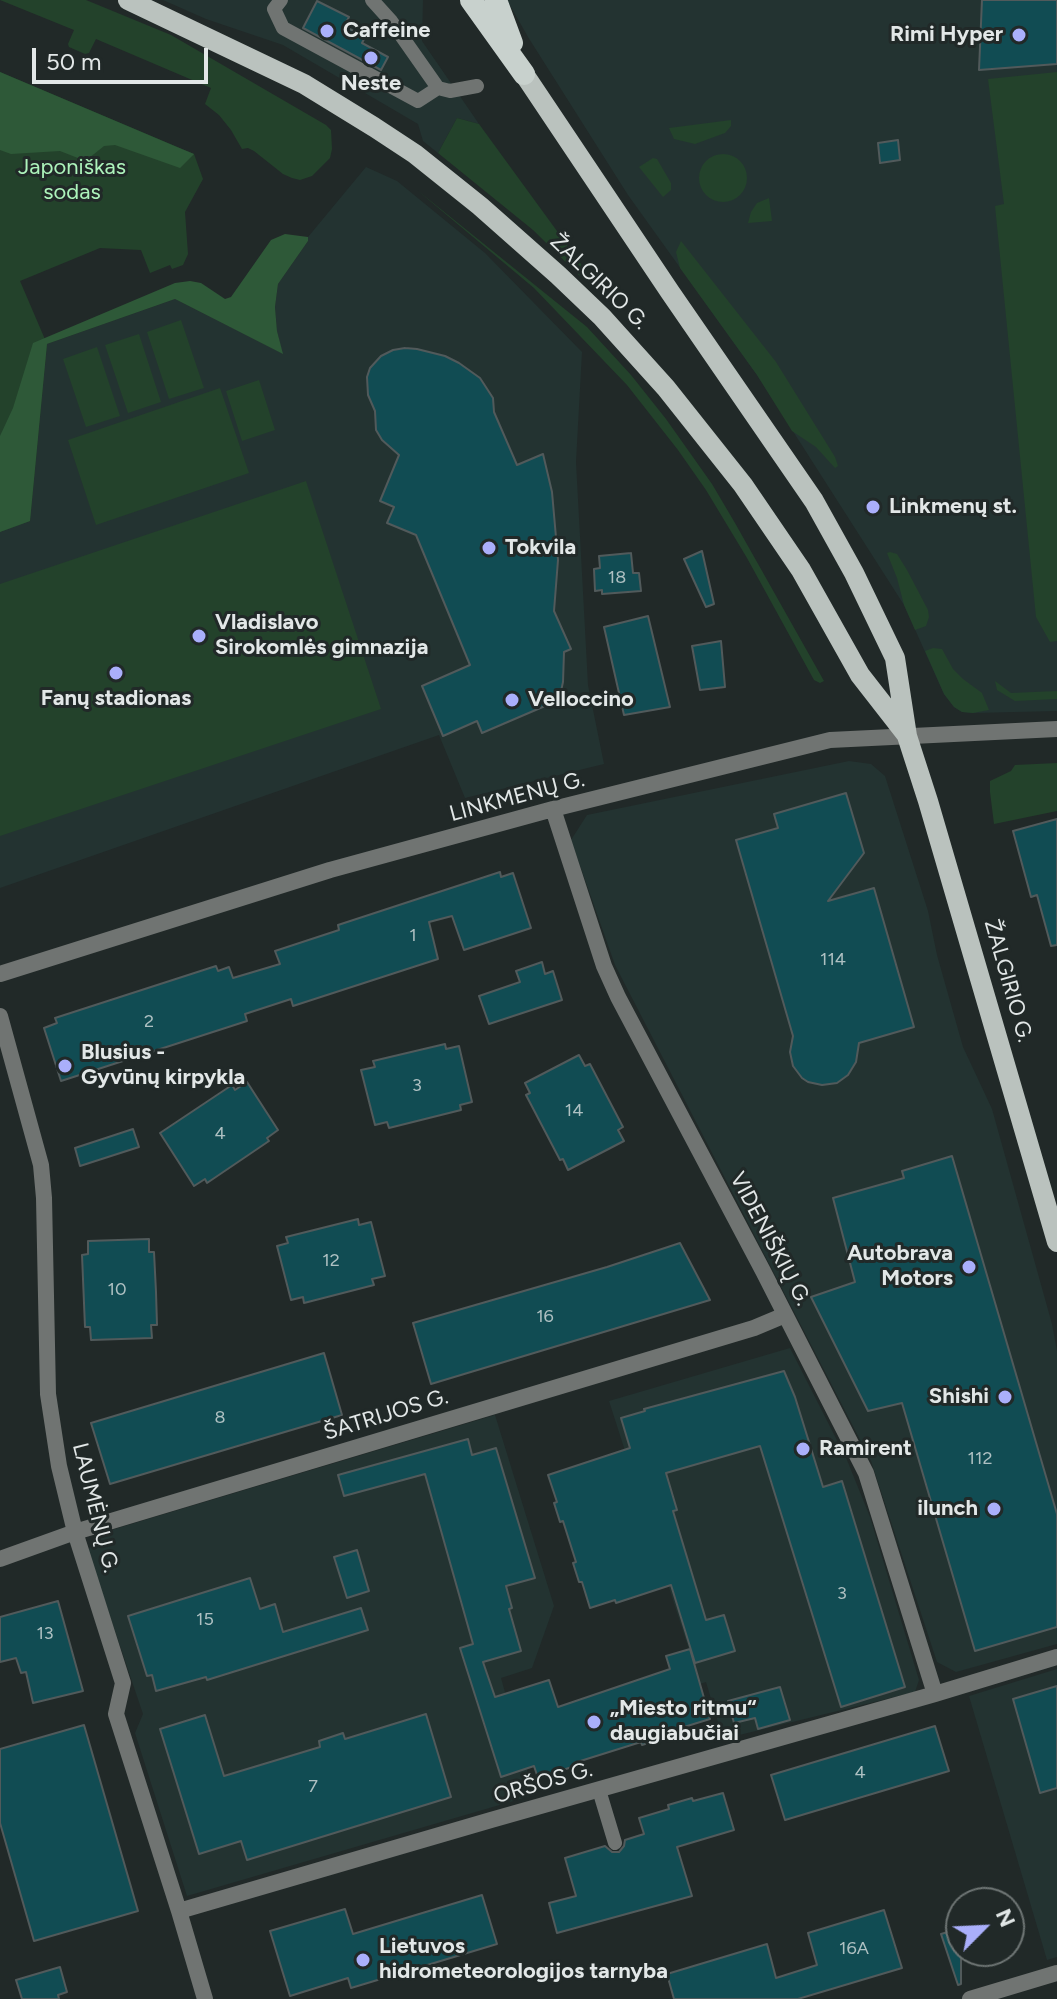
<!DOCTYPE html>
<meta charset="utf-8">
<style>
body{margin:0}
#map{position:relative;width:1057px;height:1999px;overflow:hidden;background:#212928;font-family:Figtree,sans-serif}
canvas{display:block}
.north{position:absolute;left:945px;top:1887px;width:80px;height:80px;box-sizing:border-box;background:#212928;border:2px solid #6e7574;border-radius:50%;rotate:66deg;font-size:22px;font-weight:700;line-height:32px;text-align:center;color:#e2e7e7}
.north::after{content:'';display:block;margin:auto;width:28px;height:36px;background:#aaaffb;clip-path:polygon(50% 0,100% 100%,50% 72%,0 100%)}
.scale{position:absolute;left:32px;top:48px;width:176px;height:36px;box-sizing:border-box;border:4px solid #e2e7e7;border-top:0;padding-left:10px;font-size:24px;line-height:28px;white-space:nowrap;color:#e2e7e7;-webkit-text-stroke:6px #212928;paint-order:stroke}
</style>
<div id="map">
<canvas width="1057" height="1999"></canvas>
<div class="north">N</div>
<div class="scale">50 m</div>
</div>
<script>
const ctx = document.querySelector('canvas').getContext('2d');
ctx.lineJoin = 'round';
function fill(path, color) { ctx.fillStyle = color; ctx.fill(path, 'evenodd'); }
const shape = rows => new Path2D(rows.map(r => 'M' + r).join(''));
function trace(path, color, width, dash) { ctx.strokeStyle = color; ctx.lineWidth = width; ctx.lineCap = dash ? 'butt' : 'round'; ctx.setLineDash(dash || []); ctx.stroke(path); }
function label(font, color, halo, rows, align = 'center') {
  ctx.font = font + ' Figtree,sans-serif'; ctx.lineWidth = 6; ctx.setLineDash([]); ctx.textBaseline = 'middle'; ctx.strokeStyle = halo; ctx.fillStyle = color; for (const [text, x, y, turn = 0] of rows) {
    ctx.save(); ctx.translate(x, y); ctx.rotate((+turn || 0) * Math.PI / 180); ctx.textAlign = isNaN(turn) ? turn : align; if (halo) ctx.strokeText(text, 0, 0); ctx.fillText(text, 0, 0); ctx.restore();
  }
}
const built = shape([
 [163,0,423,0,422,41,479,124,457,118,438,153,423,141,418,124,283,45,206,19],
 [507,0,1057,0,1057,711,973,713,962,712,954,707,944,694,904,605,757,375,628,195,528,37],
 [366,167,397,181,485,253,582,352,576,462,588,685,604,764,465,798,439,735,0,888,0,532,30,520,47,344,175,299,282,353,277,331,275,307,278,284,308,241,308,237],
 [849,761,871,764,885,776,928,911,937,955,963,1047,992,1109,1052,1324,1057,1351,1057,1644,956,1672,937,1662,871,1461,615,965,571,840,587,815],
 [790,1348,847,1460,870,1517,919,1680,915,1692,723,1739,706,1682,700,1684,609,1401],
 [495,1415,554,1606,532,1668,501,1678,534,1795,187,1896,135,1733,143,1714,88,1551,98,1534],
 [1057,1669,1057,1957,1047,1960,969,1696]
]);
const green = shape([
 [0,0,86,0,171,35,326,125,331,130,332,149,330,158,312,176,300,180,292,178,283,174,254,151,248,148,242,149,231,130,219,115,205,104,211,88,96,39,89,53,85,54,69,47,68,44,74,30],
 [0,72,194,154,203,179,185,212,188,254,183,265,172,269,170,265,150,273,141,250,100,248,20,281,47,344,30,521,0,532],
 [1057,72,1057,641,1050,642,1036,617,995,206,1004,204,988,79],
 [457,118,479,124,589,275,589,278,584,280,533,230,438,153],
 [731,120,731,126,725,133,695,144,674,139,669,128],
 '699 178a24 24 0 1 1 48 0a24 24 0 1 1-48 0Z',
 [653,158,657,159,671,183,671,190,663,197,639,167],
 [417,190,587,327,631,375,666,419,712,484,735,523,824,681,820,683,814,680,747,558,706,490,678,450,627,385,534,288],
 [769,198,772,221,748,223,751,212,757,203],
 [681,241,776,362,835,457,838,466,835,468,816,447,792,431,757,375,680,268,676,252],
 [181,320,204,388,169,399,147,332],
 [139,334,161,402,128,413,105,345],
 [97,347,120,416,86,427,63,359],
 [259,380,275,430,242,441,226,391],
 [220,388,249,473,96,525,68,440],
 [306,481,381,709,0,836,0,584],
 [890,552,897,554,907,570,928,610,929,617,926,626,915,630,904,605,897,578,887,553],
 [933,648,942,649,953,669,963,679,982,693,989,710,973,713,962,712,954,707,944,694,925,651],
 [995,681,1011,693,1057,691,1057,699,1015,701,997,690],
 [1057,763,1057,811,994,824,990,792,990,781,1011,771,1015,765]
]);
const forest = shape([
 [0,72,177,147,194,154,180,168,115,145,104,146,89,158,83,160,60,151,11,154,0,150],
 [285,234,308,237,308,241,278,284,275,307,277,331,283,354,175,299,47,344,30,521,0,532,0,436,13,408,33,343,175,283,190,281,201,283,225,299,231,297,271,240]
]);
const building = shape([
 [982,0,1057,0,1057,64,979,70,982,0],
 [317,1,349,17,344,26,365,37,362,43,388,57,381,70,303,28,317,1],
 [898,140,900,160,880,163,878,143,898,140],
 [405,348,417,349,445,356,459,363,480,378,493,398,494,412,517,465,543,454,552,492,558,560,554,611,571,649,564,652,563,682,559,700,482,733,477,721,443,736,422,686,470,665,416,535,387,523,394,507,380,501,399,455,382,440,376,430,375,411,368,395,367,377,370,368,381,356,393,350,405,348],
 [702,551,714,604,706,607,684,559,702,551],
 [631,553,633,573,639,573,641,591,602,594,602,590,595,591,594,569,600,568,599,556,631,553],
 [648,616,670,707,624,715,604,627,648,616],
 [721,641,725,687,700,690,692,646,721,641],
 [846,793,864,853,828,901,874,888,914,1027,859,1043,856,1062,848,1075,837,1083,822,1085,808,1082,802,1078,793,1066,790,1052,793,1036,736,840,778,828,774,814,846,793],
 [1057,819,1057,945,1051,946,1037,895,1031,897,1013,831,1057,819],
 [500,872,501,877,513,873,531,928,464,950,452,916,429,922,438,959,293,1006,291,999,245,1014,247,1021,61,1081,44,1028,57,1023,55,1018,216,966,218,971,229,967,233,978,280,964,275,951,339,930,338,925,500,872],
 [542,962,545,974,553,971,562,1000,489,1024,479,996,520,982,516,971,542,962],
 [445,1044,446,1049,459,1046,472,1102,460,1105,461,1110,389,1128,387,1122,375,1125,361,1070,375,1067,373,1061,445,1044],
 [579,1055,585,1066,590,1064,623,1127,618,1130,624,1141,568,1170,563,1159,560,1160,526,1095,530,1093,525,1083,579,1055],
 [247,1082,278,1130,267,1138,269,1141,207,1183,205,1179,194,1186,160,1133,232,1085,235,1090,247,1082],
 [133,1129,139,1147,80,1166,75,1148,133,1129],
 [952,1156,1057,1514,1057,1627,975,1651,902,1403,868,1411,811,1297,855,1282,833,1198,904,1178,902,1171,952,1156],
 [358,1219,359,1225,371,1222,385,1276,372,1279,374,1285,304,1303,303,1297,291,1300,277,1246,288,1243,286,1237,358,1219],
 [149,1239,149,1252,154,1252,156,1292,157,1325,151,1325,152,1338,91,1340,90,1327,85,1327,82,1255,88,1254,88,1241,149,1239],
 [680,1243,710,1300,431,1384,413,1323,607,1267,680,1243],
 [324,1353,342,1415,110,1484,91,1423,324,1353],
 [784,1371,795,1397,823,1487,842,1481,905,1687,841,1707,760,1446,666,1473,677,1510,673,1511,706,1620,724,1615,735,1651,695,1663,671,1585,616,1603,615,1600,590,1608,582,1582,579,1582,573,1563,576,1562,563,1521,560,1522,554,1503,557,1502,548,1475,630,1448,621,1418,645,1411,644,1409,784,1371],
 [468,1439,472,1455,496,1448,535,1578,506,1586,512,1608,509,1609,521,1651,483,1662,495,1697,549,1680,558,1707,670,1669,666,1656,690,1649,710,1719,671,1731,673,1735,642,1745,641,1742,574,1763,575,1766,538,1778,534,1766,501,1777,460,1648,473,1644,425,1474,344,1496,338,1475,468,1439],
 [357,1550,369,1591,347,1598,334,1557,357,1550],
 [250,1578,260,1609,275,1604,283,1632,361,1608,368,1630,207,1680,206,1677,156,1691,152,1675,147,1676,128,1616,250,1578],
 [58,1601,83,1691,33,1703,26,1672,21,1673,16,1658,0,1662,0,1617,58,1601],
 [1057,1686,1057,1788,1040,1793,1013,1699,1057,1686],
 [780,1687,790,1720,758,1729,755,1718,734,1723,728,1701,780,1687],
 [426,1714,451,1797,247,1860,241,1841,199,1854,160,1729,205,1715,224,1776,320,1747,319,1741,343,1733,345,1739,426,1714],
 [84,1725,138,1911,34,1941,0,1823,0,1749,84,1725],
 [935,1726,949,1771,785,1820,771,1775,935,1726],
 [723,1793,734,1830,677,1847,692,1896,557,1933,549,1903,576,1896,565,1858,605,1846,612,1852,619,1852,624,1846,625,1840,644,1834,639,1818,669,1809,668,1805,692,1798,693,1801,723,1793],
 [482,1895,497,1944,351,1988,348,1978,290,1996,270,1931,345,1909,353,1934,482,1895],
 [884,1910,902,1968,798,1999,674,1999,667,1974,767,1944,776,1978,817,1965,808,1933,884,1910],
 [961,1928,961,1984,958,1985,941,1934,961,1928],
 [60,1967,67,1992,58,1995,59,1999,22,1999,16,1980,60,1967]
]);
const service = shape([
 [281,0,274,9,283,28,418,101,438,88],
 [372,0,391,21,438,88,450,91,477,86],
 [599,1790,615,1843]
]);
const minor = shape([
 [553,809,604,966,618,997,763,1271,866,1473,935,1694],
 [0,974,330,870,553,809,830,740,1057,729],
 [0,1016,41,1165,44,1198,48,1394,59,1466,75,1532,123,1683,116,1714,179,1911,205,1999],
 [0,1559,75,1532,754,1328,785,1315],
 [179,1911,491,1820,935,1694,1057,1657],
 [970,1999,1057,1973]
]);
const primary = shape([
 [128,0,304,84,374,127,415,154,480,206,558,275,602,317,666,388,743,485,801,570,860,675,906,734],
 [524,74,670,292,814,501,854,573,895,658,907,736,928,801,1057,1242]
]);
const trunk = shape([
 [471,0,524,74],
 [496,0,512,43]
]);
const markers = [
 [327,31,8,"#aaaffb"],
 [1019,35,8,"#aaaffb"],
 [371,58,8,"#aaaffb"],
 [873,507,8,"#aaaffb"],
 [489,548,8,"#aaaffb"],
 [199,636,8,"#aaaffb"],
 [116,673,8,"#aaaffb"],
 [512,700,8,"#aaaffb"],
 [65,1066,8,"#aaaffb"],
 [969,1267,8,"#aaaffb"],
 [1005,1397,8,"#aaaffb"],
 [803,1449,8,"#aaaffb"],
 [994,1509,8,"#aaaffb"],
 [594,1722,8,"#aaaffb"],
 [363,1960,8,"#aaaffb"]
];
const numberNames = [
 ["18",617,578],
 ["1",413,936],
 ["114",833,960],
 ["2",149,1022],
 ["3",417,1086],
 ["14",574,1111],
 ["4",220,1134],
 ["12",331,1261],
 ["10",117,1290],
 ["16",545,1317],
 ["8",220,1418],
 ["112",980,1459],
 ["3",842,1594],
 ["15",205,1620],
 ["13",45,1634],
 ["4",860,1773],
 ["7",313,1787],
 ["16A",854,1949]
];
const poiNames = [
 ["Caffeine",343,31],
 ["Rimi Hyper",1003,35,"right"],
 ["Neste",371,84,"center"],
 ["Linkmenų st.",889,507],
 ["Tokvila",505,548],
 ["Vladislavo",215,623],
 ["Sirokomlės gimnazija",215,648],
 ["Fanų stadionas",116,699,"center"],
 ["Velloccino",528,700],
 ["Blusius -",81,1053],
 ["Gyvūnų kirpykla",81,1078],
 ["Autobrava",953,1254,"right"],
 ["Motors",953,1279,"right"],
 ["Shishi",989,1397,"right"],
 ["Ramirent",819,1449],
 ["ilunch",978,1509,"right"],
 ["„Miesto ritmu“",610,1709],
 ["daugiabučiai",610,1734],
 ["Lietuvos",379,1947],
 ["hidrometeorologijos tarnyba",379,1972]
];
const parkNames = [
 ["Japoniškas",72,168],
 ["sodas",72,193]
];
const streetNames = [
 ["ŽALGIRIO G.",599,282,44],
 ["LINKMENŲ G.",517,797,-15],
 ["ŽALGIRIO G.",1008,981,74],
 ["VIDENIŠKIŲ G.",770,1239,62],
 ["ŠATRIJOS G.",386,1415,-17],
 ["LAUMĖNŲ G.",95,1508,76],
 ["ORŠOS G.",543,1783,-16]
];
fill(built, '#233331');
fill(green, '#23422b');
fill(forest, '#2e5938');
fill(building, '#114c53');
trace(building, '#515a5b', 2);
trace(service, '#707472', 14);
trace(minor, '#707472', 16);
trace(primary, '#bac2be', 20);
trace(trunk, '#c8d1cd', 22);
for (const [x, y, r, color] of markers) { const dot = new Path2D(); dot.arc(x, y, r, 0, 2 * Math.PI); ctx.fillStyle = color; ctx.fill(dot); trace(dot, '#212928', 3); }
label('18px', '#aec0c2', null, numberNames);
label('bold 22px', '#e2e7e7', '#212928', poiNames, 'left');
label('22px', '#adf3bb', '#212928', parkNames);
label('22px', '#e2e7e7', '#212928', streetNames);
</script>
